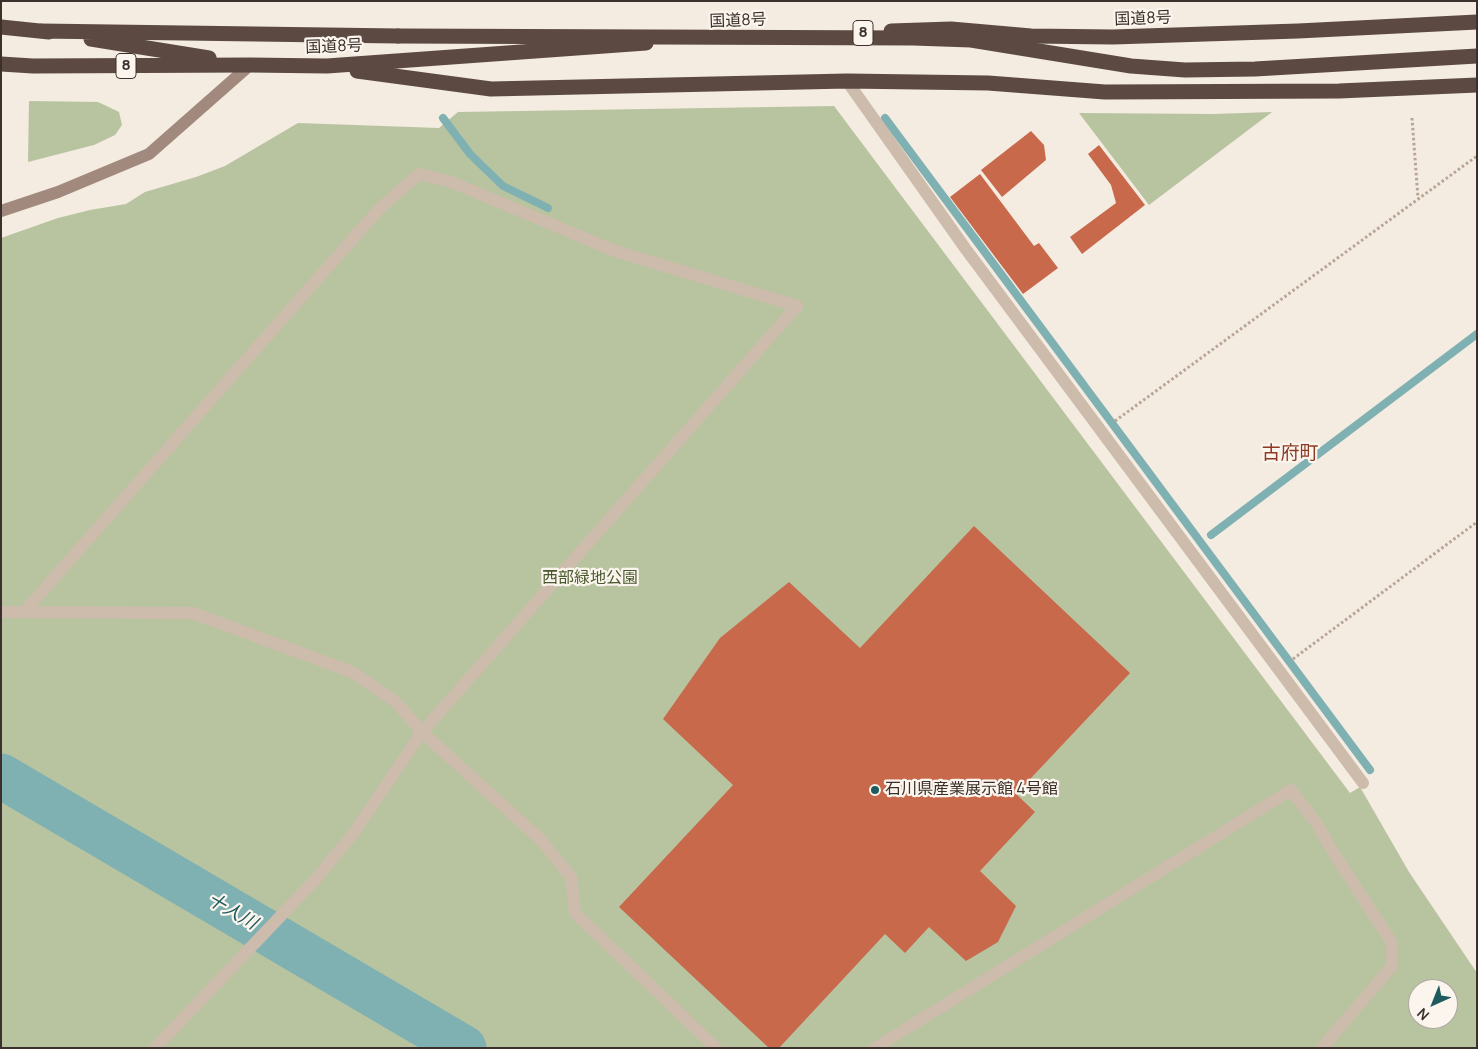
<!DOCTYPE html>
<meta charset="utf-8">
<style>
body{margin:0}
#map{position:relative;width:1478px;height:1049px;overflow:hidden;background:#f4ebe1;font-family:Manrope,sans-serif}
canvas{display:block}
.frame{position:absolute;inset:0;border:2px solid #3b302b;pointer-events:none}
.north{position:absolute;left:1408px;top:979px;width:50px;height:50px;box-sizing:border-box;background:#fbf5ee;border:1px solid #aea6a0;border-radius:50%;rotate:224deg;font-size:14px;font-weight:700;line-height:20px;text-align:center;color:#3b302b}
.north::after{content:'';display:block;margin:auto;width:18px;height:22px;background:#1f5a5e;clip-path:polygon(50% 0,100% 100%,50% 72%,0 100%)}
</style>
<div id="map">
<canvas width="1478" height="1049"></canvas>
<div class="frame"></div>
<div class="north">N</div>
</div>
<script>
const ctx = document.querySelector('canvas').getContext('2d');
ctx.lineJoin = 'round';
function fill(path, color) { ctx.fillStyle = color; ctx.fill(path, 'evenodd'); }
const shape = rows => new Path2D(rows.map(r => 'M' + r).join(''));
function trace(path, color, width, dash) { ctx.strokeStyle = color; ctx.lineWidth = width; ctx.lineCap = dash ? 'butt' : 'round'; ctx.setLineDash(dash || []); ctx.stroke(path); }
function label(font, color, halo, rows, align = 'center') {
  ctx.font = font + ' Manrope,"Noto Sans JP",sans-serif'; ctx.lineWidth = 4.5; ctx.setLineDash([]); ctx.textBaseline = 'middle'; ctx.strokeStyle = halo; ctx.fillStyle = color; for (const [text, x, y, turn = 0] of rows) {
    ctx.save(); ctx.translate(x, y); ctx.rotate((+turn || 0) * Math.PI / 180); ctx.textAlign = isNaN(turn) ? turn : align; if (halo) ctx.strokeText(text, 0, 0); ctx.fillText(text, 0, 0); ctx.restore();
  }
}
const green = shape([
 [29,101,98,102,119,112,122,125,115,135,94,145,28,162],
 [834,106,1350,793,1360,787,1409,872,1477,973,1477,1048,1,1048,1,238,58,218,90,210,126,204,145,192,196,177,225,166,298,123,439,128,458,112],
 [1418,989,1448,989,1448,1019,1418,1019],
 [1272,112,1149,205,1079,113,1214,114]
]);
const stream = shape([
 [443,118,470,154,503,186,548,208],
 [885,118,1370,770],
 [1211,535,1477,334]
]);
const river = shape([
 [1,776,464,1048]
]);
const building = shape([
 [1031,131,1044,145,1046,160,1002,197,981,170],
 [1099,145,1145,205,1082,254,1070,237,1116,203,1111,185,1088,154],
 [980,174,1034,246,1039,243,1058,268,1023,294,950,197],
 [974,526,1130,673,1016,794,1035,812,980,871,1016,906,998,942,966,961,929,927,905,953,885,934,779,1048,769,1048,619,907,733,785,663,719,720,638,789,582,860,648]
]);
const path = shape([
 [1412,118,1418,198],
 [1115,421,1477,156],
 [1293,659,1477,522]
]);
const lane = shape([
 [1,612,193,613,352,672,395,701,422,732,353,834,315,880,155,1048],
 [24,612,379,209,419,174,449,181,615,251,797,306,422,732,541,840,571,877,575,913,716,1048],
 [875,1048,1291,790,1317,824,1333,852,1392,943,1392,966,1322,1048]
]);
const street = shape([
 [847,81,965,248,1363,783]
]);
const secondary = shape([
 [1,211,58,192,149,154,250,65]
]);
const highway = shape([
 [1,27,49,32],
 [41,31,398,36],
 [891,31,951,29,1031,36,1113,37,1298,31,1477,22],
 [91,39,209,58],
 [1,64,33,66,250,65,327,66,646,43],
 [357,71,491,89,847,81,988,83,1105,92,1339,91,1477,85]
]);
const highwayBridge = shape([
 [398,36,913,38,971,40,1131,66,1185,70,1255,69,1477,56]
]);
const markers = [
 [875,790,5,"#1f5a5e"]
];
const shields = [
 [863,33,20],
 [126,66,20]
];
const shieldNames = [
 ["8",863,33],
 ["8",126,66]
];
const streetNames = [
 ["国道8号",1143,19,-2],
 ["国道8号",738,21,-2],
 ["国道8号",334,47,-2]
];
const parkNames = [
 ["西部緑地公園",590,579]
];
const poiNames = [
 ["石川県産業展示館 4号館",885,790]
];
const waterNames = [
 ["十人川",232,912,30]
];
const quarterNames = [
 ["古府町",1290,454]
];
fill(green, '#b8c4a0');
trace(stream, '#7fb0b2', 8);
trace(river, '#7fb0b2', 45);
fill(building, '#c8694b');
trace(path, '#b9a596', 3, [2.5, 2.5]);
trace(lane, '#cdbbac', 12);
trace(street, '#cdbbac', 12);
trace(secondary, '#a18a7d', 12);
trace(highway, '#5c4a42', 15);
trace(highwayBridge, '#5c4a42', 15);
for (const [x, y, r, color] of markers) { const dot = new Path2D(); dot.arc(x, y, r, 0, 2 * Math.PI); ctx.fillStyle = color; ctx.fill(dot); trace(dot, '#fbf5ee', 2); }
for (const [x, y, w] of shields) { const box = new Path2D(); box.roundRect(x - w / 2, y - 12.5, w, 25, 4); ctx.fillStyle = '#fbf5ee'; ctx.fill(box); trace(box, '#3b302b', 1); }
label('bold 15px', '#3b302b', null, shieldNames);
label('16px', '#3b302b', '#fbf5ee', streetNames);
label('16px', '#4a5a2e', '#fbf5ee', parkNames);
label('16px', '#3b302b', '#fbf5ee', poiNames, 'left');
label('italic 18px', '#1f5a5e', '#fbf5ee', waterNames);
label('19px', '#8c3b22', '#fbf5ee', quarterNames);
</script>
